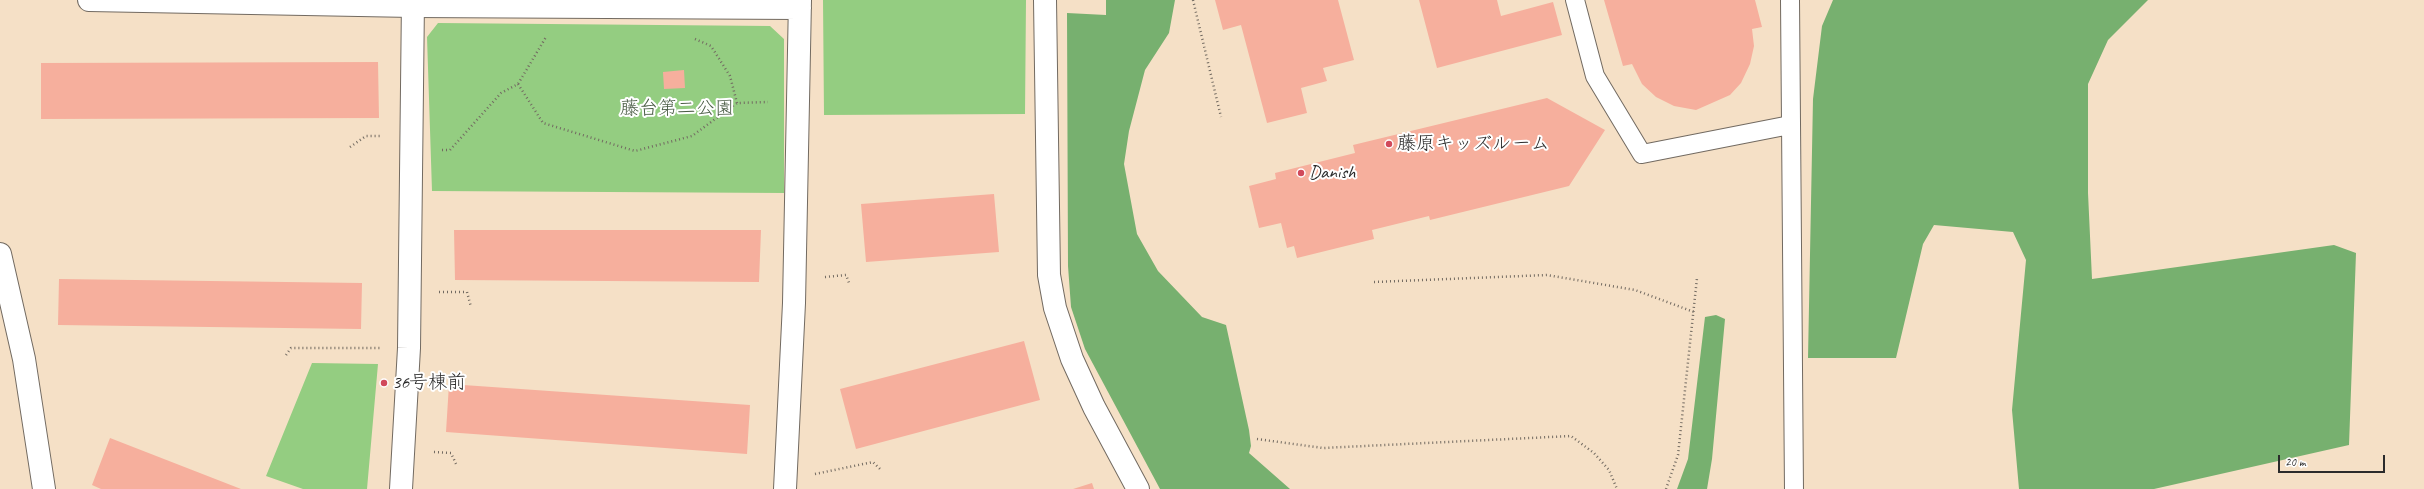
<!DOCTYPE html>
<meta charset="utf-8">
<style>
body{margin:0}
#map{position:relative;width:2424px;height:489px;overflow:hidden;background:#f5e0c6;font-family:Caveat,sans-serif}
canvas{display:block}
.scale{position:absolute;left:2278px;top:455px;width:107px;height:18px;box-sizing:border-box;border:2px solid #2b2b2b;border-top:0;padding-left:5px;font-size:12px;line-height:14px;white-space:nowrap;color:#2b2b2b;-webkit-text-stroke:3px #fff;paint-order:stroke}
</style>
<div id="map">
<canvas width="2424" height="489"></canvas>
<div class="scale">20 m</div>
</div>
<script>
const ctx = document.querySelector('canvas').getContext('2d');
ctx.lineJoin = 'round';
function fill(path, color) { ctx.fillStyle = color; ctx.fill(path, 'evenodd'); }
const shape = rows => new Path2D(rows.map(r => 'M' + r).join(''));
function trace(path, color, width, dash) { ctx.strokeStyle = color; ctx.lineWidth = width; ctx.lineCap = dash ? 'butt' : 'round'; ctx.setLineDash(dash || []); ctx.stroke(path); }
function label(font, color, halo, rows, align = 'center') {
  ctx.font = font + ' Caveat,"Klee One",sans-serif'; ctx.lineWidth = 4; ctx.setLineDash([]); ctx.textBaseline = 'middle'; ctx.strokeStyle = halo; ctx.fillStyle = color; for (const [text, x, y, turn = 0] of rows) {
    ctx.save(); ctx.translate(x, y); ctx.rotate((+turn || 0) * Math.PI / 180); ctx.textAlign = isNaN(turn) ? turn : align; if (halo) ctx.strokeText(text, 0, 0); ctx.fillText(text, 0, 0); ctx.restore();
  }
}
const green = shape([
 [823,0,1026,0,1025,114,824,115],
 [438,23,770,26,784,39,784,193,432,191,427,37],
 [312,363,378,364,367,489,303,489,266,476]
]);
const forest = shape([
 [1106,0,1175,0,1169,33,1145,70,1129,131,1124,164,1137,234,1158,271,1202,317,1226,325,1249,430,1251,446,1249,453,1290,489,1160,489,1085,349,1071,307,1068,266,1067,13,1106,15],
 [1833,0,2148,0,2108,40,2088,84,2088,193,2092,279,2334,245,2356,253,2349,445,2154,489,2019,489,2012,410,2026,260,2013,232,1934,225,1923,244,1896,358,1808,358,1813,99,1822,26],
 [1716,315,1725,319,1712,459,1707,489,1677,489,1688,459,1705,317]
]);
const building = shape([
 [1215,0,1338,0,1354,60,1323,68,1327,81,1301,88,1307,113,1267,123,1241,25,1223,30],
 [1419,0,1497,0,1501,16,1553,2,1562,35,1437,68],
 [1604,0,1755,0,1762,27,1752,29,1754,46,1750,64,1741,83,1730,95,1696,110,1674,106,1656,97,1642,84,1632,64,1623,66],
 [378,62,379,118,41,119,41,63],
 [684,70,685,88,664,89,663,72],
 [1547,98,1605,130,1569,186,1430,220,1429,216,1372,230,1374,239,1297,258,1294,246,1287,248,1281,223,1259,228,1249,186,1276,179,1275,173,1355,153,1353,145],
 [994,194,999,252,866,262,861,204],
 [454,230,761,230,759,282,455,280],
 [59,279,362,283,361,329,58,325],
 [1024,341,1040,400,856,449,840,389],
 [449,384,750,405,747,454,446,432],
 [110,438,241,489,101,489,92,485],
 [1092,483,1094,489,1073,489]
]);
const path = shape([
 [1193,0,1221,117],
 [695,39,711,46,730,76,737,103],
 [518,84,543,123,635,151,692,136,737,103,768,102],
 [350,147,366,136,382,136],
 [442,150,450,150,501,93,518,84,546,37],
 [825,277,846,275,849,283],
 [1374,282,1547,275,1635,290,1694,312],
 [439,292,467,292,471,307],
 [286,355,291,348,380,348],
 [1257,439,1323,448,1571,436,1594,453,1609,470,1617,489],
 [434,452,451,453,457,466],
 [815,474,873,462,880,469],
 [1666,489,1678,455,1697,278]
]);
const service = shape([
 [1575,0,1595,76,1642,154,1790,125],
 [1790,0,1794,489]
]);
const minor = shape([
 [89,0,413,6,800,8],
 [0,254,24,359,44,489],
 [785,489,794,303,800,0]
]);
const tertiary = shape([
 [1045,0,1049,275,1055,308,1072,359,1094,407,1138,489],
 [401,489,409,348,413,0]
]);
const markers = [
 [1389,144,4,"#d1495b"],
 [1301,173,4,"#d1495b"],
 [384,383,4,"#d1495b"]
];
const parkNames = [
 ["藤台第二公園",677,109]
];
const poiNames = [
 ["藤原キッズルーム",1397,144],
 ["Danish",1309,173],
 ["36号棟前",392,383]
];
fill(green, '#94cd81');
fill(forest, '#77b06f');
fill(building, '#f6af9d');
trace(service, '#726a61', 20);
trace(minor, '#726a61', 24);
trace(tertiary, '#726a61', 24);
trace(path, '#726a61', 2.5, [1, 3]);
trace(service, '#fff', 18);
trace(minor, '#fff', 22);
trace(tertiary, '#fff', 22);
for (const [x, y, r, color] of markers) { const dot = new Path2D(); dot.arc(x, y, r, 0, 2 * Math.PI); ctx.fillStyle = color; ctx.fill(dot); trace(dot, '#fff', 1.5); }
label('19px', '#4a5c45', '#fff', parkNames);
label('19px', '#2b2b2b', '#fff', poiNames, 'left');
</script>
